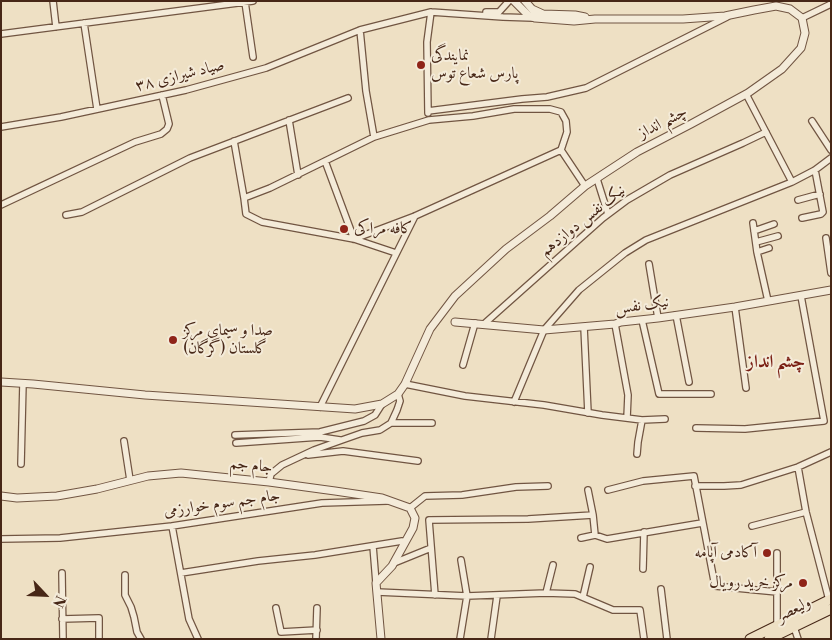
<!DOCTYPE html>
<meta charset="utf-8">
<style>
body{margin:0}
#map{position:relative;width:832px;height:640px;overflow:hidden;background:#eee0c4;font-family:"Libre Bodoni",serif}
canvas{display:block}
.frame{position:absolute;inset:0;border:2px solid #472717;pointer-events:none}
.north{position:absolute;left:20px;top:570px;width:50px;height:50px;-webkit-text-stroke:4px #f4ebd9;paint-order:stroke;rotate:115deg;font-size:14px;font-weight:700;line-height:20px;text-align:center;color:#472717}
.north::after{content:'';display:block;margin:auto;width:18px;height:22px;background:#472717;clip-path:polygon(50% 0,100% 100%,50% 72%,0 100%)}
</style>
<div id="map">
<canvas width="832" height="640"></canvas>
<div class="frame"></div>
<div class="north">N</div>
</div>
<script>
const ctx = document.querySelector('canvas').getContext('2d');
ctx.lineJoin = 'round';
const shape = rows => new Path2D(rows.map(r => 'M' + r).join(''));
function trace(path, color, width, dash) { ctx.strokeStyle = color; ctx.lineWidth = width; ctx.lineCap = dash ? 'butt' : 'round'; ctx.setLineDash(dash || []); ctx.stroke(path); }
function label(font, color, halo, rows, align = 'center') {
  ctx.font = font + ' "Libre Bodoni",Amiri,serif'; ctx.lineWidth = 4; ctx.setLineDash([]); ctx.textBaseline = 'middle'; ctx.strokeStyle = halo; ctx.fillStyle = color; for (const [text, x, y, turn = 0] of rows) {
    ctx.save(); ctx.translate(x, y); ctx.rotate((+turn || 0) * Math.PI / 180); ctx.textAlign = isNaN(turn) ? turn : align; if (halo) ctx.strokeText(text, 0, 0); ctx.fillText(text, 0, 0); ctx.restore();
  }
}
const minor = shape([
 [53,1,56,27],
 [245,2,253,57],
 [486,12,499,12,509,1],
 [802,18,831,4],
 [84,23,97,109],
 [360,30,366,91,374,137],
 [1,34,253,1],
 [746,94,792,182],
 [428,111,522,99,547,97,586,88,727,17],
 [428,113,427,42,431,12],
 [289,120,298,175],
 [812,121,831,150],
 [1,127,61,117,186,90,266,68,360,30,431,12,503,17,533,18],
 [234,141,244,198,246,214,262,222,354,239,396,253],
 [561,150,585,186],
 [325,161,354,239],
 [597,179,608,214],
 [244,198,270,188,374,137,429,120,473,116,514,109,550,109,561,112,566,121,567,132,561,150],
 [798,200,820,194],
 [1,205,135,142,161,134,167,129,169,124,162,95],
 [66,215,82,212,190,158,348,98],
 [802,218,821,214,823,212,815,170],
 [753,223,757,252,768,301],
 [754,231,774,224],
 [826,238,831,273],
 [354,239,415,216,561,150],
 [756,242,778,236],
 [757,252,769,248],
 [649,264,658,318],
 [735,307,746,388],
 [676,315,689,382],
 [642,320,659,394,711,394],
 [484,324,603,218,627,200,670,175,743,143,766,132],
 [615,324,628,395,627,418],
 [584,327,588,413],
 [463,365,475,323],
 [405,384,465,396,544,405,602,415,642,420,665,419],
 [514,402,544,330,579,290,625,253,646,240,792,182,815,170,831,158],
 [320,407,415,216],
 [391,423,432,423],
 [696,428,745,429,824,421,801,296],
 [235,435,320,432,364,421,375,415,382,404],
 [124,441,130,480],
 [236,443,320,437,340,440],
 [637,454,638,442,642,420],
 [308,455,343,451,418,461],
 [21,464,23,383],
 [798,467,806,512,829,600],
 [269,482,271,474,282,465,314,450,342,440,362,433,380,430,391,423,397,410,400,401,398,394],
 [695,486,724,486,741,485,798,467,831,452],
 [608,490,643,481,694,476,715,586,777,592],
 [410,508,425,496,462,495,516,487,548,486],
 [593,515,595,535],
 [172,526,189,619,198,639],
 [752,526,806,512],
 [595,535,607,539,702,523],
 [581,538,595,535],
 [1,539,60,538,172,526,322,503,387,501],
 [373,546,376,583],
 [394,563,431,548],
 [643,569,644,532],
 [62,573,63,639],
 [181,573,258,561,315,555,402,541],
 [125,575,125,595,131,607,134,617,137,632,141,639],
 [661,589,667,639],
 [377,592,467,596,546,593,575,594,613,610,640,610,644,639],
 [546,593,553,565],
 [435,595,429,520,528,519,593,515,588,490],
 [583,597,590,567],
 [276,608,281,632,317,630],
 [62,619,99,618,99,639],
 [777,626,777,553],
 [794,627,798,639],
 [316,639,317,608],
 [460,639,467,596,461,560],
 [491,639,497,596]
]);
const tertiary = shape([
 [525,1,532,9,543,14,575,15,585,17],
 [455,322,544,330,615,324,621,322,658,318,735,307,831,290],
 [1,382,33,384,145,395,355,409,382,404,398,394,405,384,430,329,455,296,506,249,550,216,585,186,637,152,691,124,748,93,782,69,801,48,805,33,802,18,790,9,776,6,754,10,725,16,683,19,595,19,574,21,535,18,528,15,514,1],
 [1,496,17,498,57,496,97,489,148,476,181,473,269,482,335,491,382,498,410,508,415,518,413,528,392,566,376,583,381,639]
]);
const primary = shape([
 [750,639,831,599],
 [769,639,831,609]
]);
const markers = [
 [421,65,5,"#8f2418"],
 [344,229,5,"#8f2418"],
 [173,340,5,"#8f2418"],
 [767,553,5,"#8f2418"],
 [803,583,5,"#8f2418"]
];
const poiNames = [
 ["نمایندگی",431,56],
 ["پارس شعاع توس",431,74],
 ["کافه مراکی",354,229],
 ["صدا و سیمای مرکز",183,331],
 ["گلستان (گرگان)",183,349],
 ["آکادمی آپامه",757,553,"right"],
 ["مرکز خرید رویال",793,583,"right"]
];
const streetNames = [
 ["صیاد شیرازی ۳۸",180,76,-14],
 ["چشم انداز",663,123,-27],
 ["نیک نفس دوازدهم",583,221,-39],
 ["نیک نفس",642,306,-8],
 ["جام جم",251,466,6],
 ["جام جم سوم خوارزمی",222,504,-8],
 ["ولیعصر",794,610,-26]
];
const neighbourhoodNames = [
 ["چشم انداز",776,363]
];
trace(minor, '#715542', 8);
trace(tertiary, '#715542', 9);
trace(primary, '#472717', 11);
trace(minor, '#f4ebd9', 5.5);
trace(tertiary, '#f4ebd9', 7);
trace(primary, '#eee0c4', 9);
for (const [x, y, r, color] of markers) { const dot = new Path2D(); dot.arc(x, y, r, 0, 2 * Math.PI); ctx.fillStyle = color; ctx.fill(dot); trace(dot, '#f4ebd9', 2); }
label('16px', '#472717', '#f4ebd9', poiNames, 'left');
label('16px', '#472717', '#f4ebd9', streetNames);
label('bold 18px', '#7a1f14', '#f4ebd9', neighbourhoodNames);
</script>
